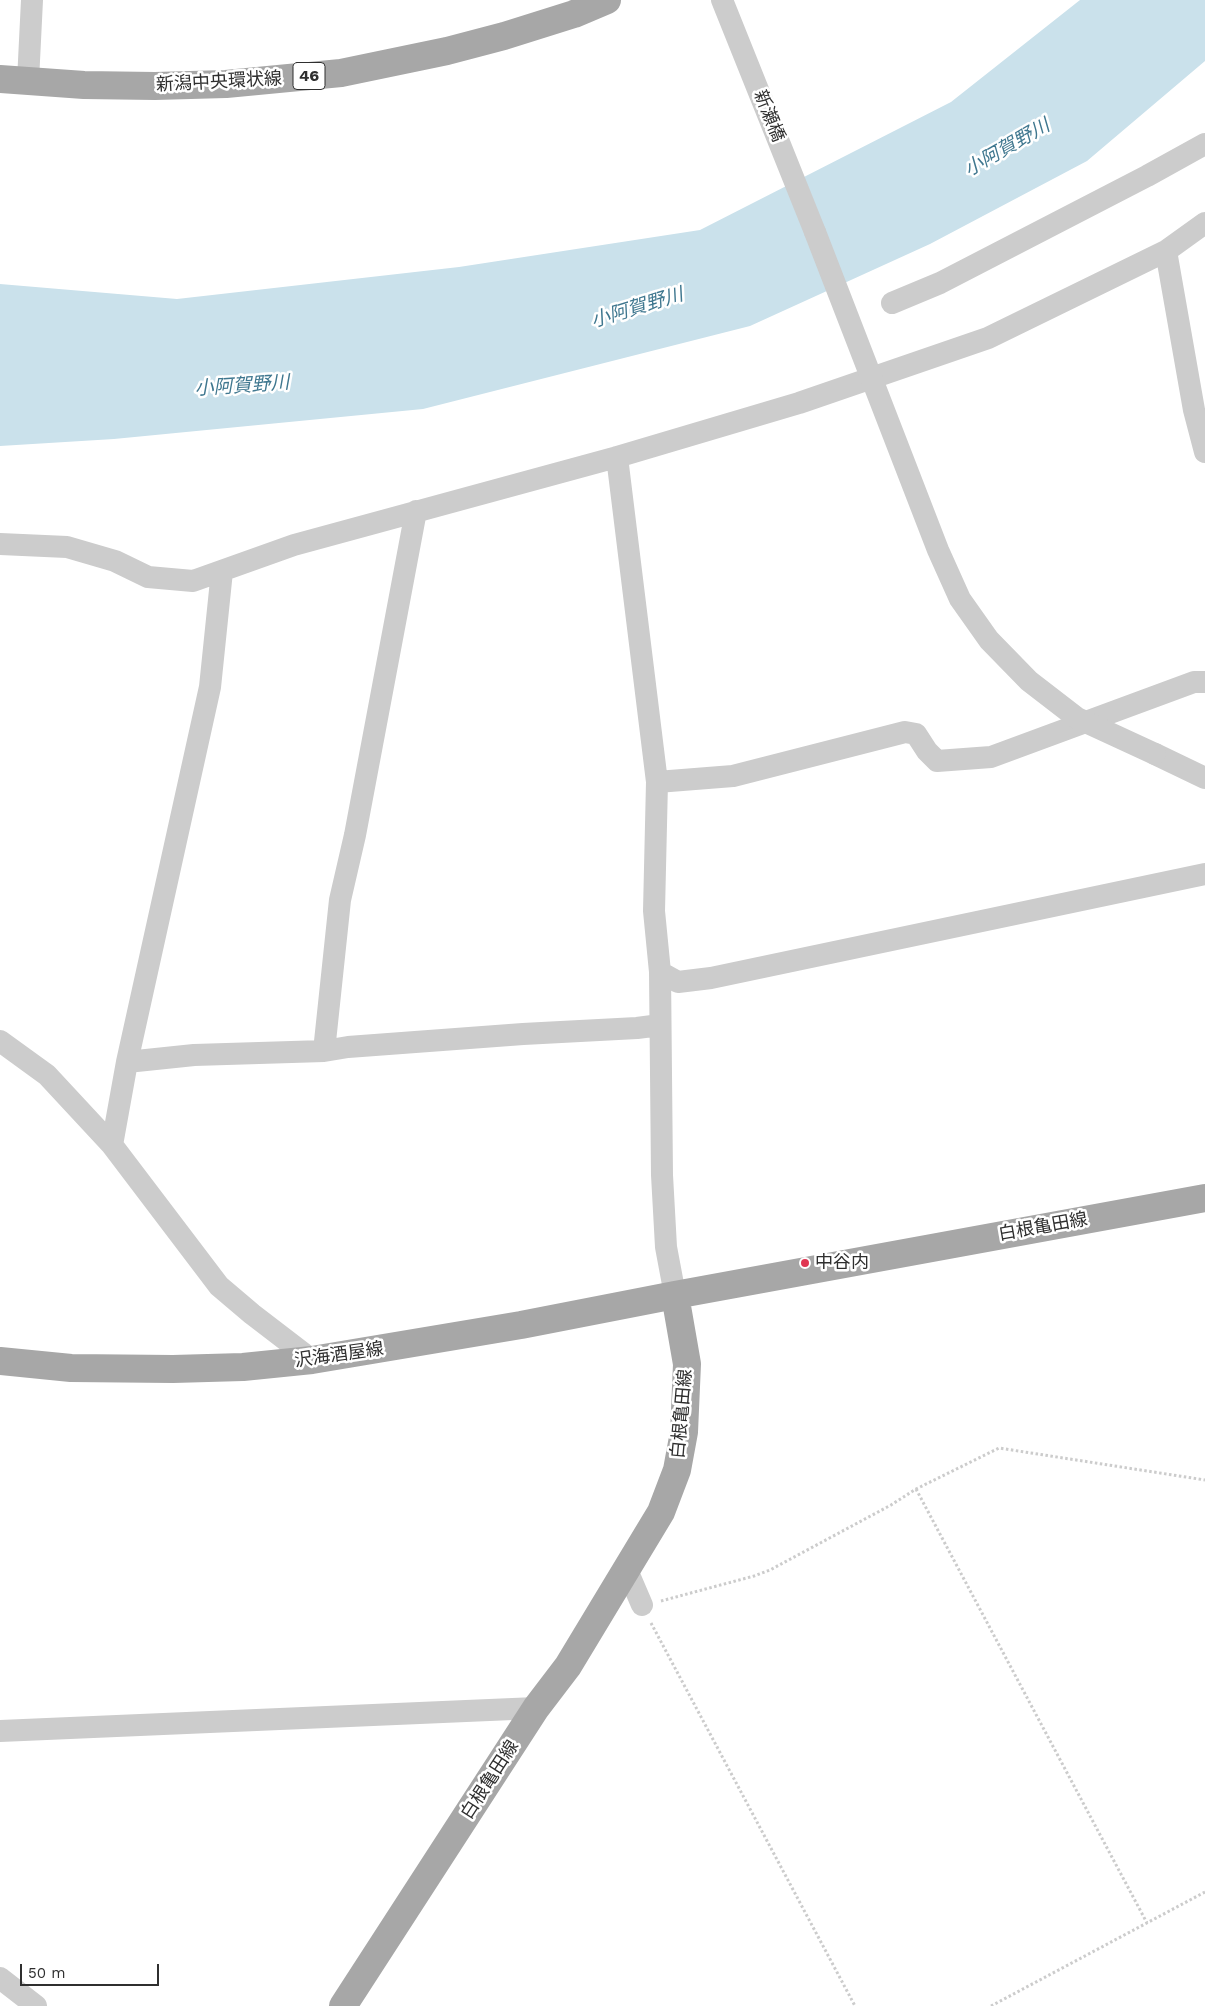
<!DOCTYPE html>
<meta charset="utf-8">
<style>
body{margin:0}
#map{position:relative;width:1205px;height:2006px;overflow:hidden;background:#fff;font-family:"Work Sans",sans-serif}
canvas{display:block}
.scale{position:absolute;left:20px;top:1964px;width:139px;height:22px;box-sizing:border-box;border:2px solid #2f2f2f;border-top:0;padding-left:6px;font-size:15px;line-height:18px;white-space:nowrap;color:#2f2f2f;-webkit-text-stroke:4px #fff;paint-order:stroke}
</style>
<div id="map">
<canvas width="1205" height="2006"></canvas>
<div class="scale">50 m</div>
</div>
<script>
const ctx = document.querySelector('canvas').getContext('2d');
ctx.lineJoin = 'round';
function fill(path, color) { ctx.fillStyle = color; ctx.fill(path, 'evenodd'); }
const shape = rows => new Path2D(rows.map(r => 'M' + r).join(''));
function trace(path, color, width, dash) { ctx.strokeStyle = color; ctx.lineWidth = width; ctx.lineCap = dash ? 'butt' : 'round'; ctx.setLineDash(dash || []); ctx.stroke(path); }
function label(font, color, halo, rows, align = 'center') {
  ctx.font = font + ' "Work Sans","Noto Sans JP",sans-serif'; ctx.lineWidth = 5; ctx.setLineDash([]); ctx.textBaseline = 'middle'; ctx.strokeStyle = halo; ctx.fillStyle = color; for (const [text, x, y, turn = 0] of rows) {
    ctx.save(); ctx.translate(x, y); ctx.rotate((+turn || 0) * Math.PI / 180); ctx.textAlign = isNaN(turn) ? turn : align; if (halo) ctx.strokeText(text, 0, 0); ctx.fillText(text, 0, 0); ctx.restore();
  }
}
const water = shape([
 [1080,0,1205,0,1205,61,1087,161,930,244,750,326,423,409,114,439,0,446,0,284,177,299,459,267,700,230,951,102]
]);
const path = shape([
 [916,1489,1147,1923],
 [661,1601,754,1576,770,1570,891,1505,916,1489,999,1448,1205,1480],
 [651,1623,855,2006],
 [991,2006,1205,1892]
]);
const minor = shape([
 [722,0,815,232],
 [28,81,32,0],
 [1166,251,1194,410,1205,452],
 [892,303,940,283,1147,176,1205,144],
 [617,457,657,782,654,911,660,972,662,1175,666,1247,675,1295],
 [0,544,67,547,115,561,148,577,193,581,294,545,617,457,799,403,988,338,1166,251,1205,223],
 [1155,754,1205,778],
 [657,782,733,776,905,732,916,734,927,751,937,761,991,757,1194,682,1205,682],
 [660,972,678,982,711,978,1205,874],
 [0,1041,47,1075,112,1145,219,1286,252,1314,312,1360],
 [324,1051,340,900,355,835,416,511],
 [127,1062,194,1055,324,1051,348,1047,523,1034,637,1028,660,1025],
 [112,1145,127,1062,210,687,222,571],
 [627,1570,642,1605],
 [0,1731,536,1708],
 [0,1978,36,2006]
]);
const major = shape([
 [0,79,84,85,155,86,226,84,341,73,447,51,504,36,574,14,607,0],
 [0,1361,71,1368,173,1369,243,1367,312,1360,521,1325,675,1295,1205,1198],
 [343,2006,536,1708,568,1666,661,1512,677,1470,684,1432,687,1364,675,1295]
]);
const minorBridge = shape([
 [815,232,938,550,960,599,989,640,1029,681,1077,718,1155,754]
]);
const markers = [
 [805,1263,5,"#e03652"]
];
const shields = [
 [309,76,32]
];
const shieldNames = [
 ["46",309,76]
];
const streetNames = [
 ["新潟中央環状線",219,82,-3],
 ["新瀬橋",769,116,68],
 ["白根亀田線",1043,1227,-10],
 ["沢海酒屋線",339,1355,-8],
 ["白根亀田線",682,1414,-85],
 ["白根亀田線",490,1780,-57]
];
const poiNames = [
 ["中谷内",815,1263]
];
const waterNames = [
 ["小阿賀野川",1007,148,-30],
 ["小阿賀野川",637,308,-17],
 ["小阿賀野川",242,386,-4]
];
fill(water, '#cae1eb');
trace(path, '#ccc', 3, [2.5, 2.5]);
trace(minor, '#ccc', 22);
trace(major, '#a7a7a7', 28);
trace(minorBridge, '#ccc', 22);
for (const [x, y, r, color] of markers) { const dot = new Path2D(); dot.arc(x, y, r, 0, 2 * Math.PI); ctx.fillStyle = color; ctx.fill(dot); trace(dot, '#fff', 2); }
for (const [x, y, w] of shields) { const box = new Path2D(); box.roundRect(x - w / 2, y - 13.5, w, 27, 4); ctx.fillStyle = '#fff'; ctx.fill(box); trace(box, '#2f2f2f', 1); }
label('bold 16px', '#2f2f2f', null, shieldNames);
label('18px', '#2f2f2f', '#fff', streetNames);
label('18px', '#2f2f2f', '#fff', poiNames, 'left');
label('italic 19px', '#3f778f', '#fff', waterNames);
</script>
